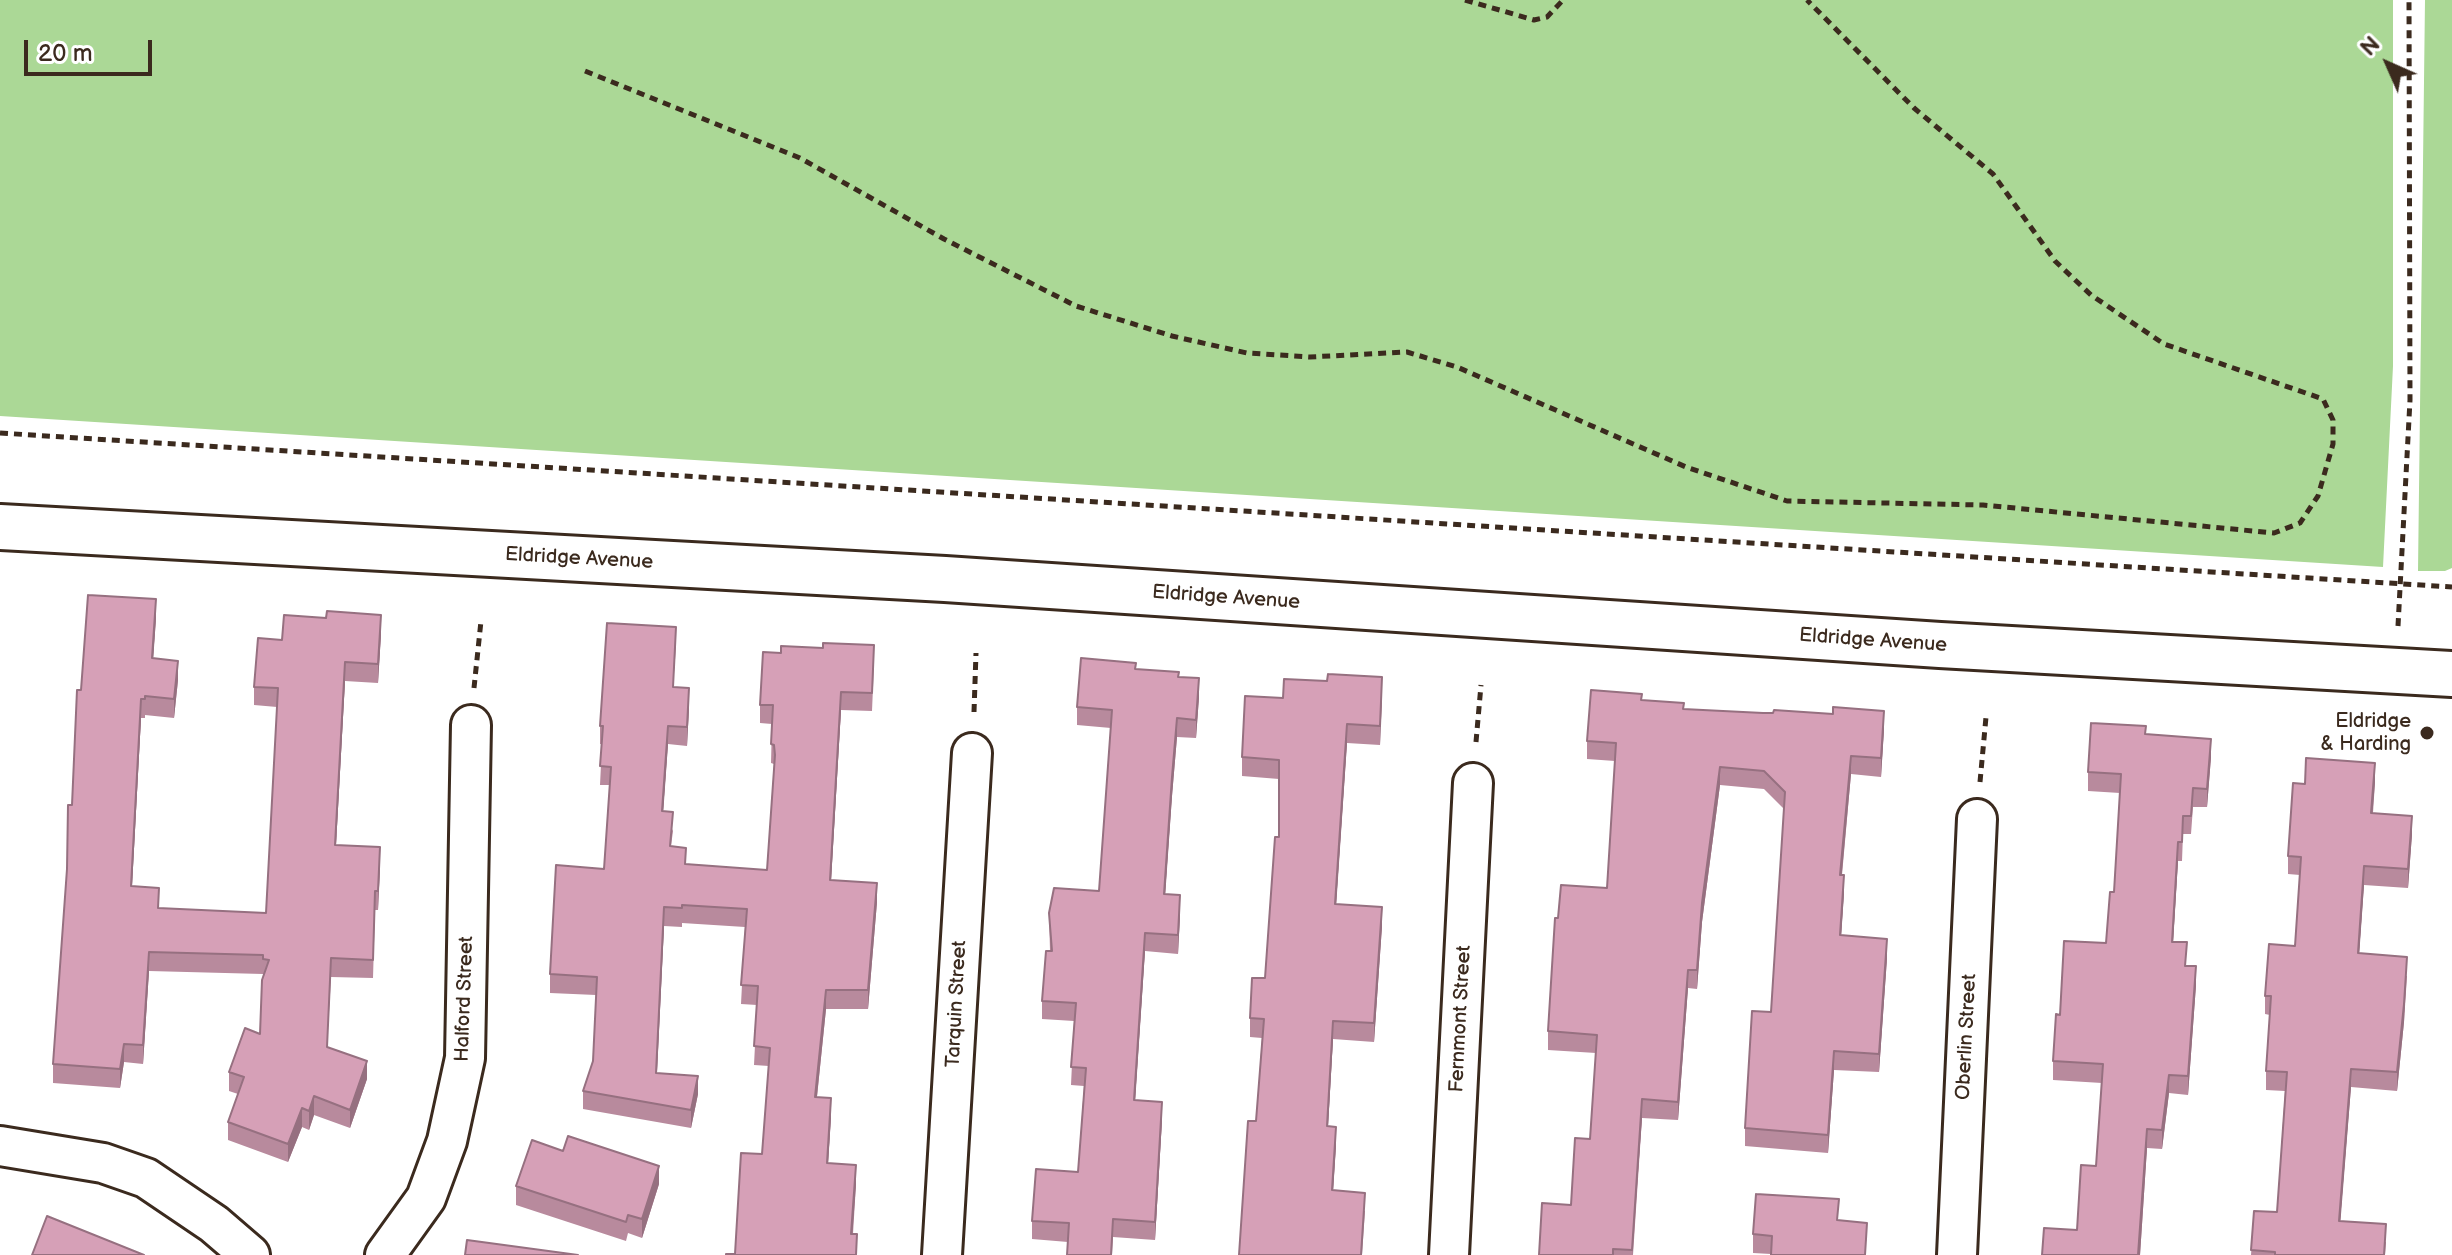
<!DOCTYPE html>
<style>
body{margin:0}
#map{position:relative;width:2452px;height:1255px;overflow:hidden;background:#fff;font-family:"Balsamiq Sans",sans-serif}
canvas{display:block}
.north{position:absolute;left:2348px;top:24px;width:80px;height:80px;-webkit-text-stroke:6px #fff;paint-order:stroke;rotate:315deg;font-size:22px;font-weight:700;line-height:32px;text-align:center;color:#3b2a1e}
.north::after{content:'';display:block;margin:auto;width:28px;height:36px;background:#3b2a1e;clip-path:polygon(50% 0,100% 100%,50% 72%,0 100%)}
.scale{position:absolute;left:24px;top:40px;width:128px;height:36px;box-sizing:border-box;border:4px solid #3b2a1e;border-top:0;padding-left:10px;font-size:24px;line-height:28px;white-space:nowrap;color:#3b2a1e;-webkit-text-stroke:6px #fff;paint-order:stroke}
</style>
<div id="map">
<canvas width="2452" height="1255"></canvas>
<div class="north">N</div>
<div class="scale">20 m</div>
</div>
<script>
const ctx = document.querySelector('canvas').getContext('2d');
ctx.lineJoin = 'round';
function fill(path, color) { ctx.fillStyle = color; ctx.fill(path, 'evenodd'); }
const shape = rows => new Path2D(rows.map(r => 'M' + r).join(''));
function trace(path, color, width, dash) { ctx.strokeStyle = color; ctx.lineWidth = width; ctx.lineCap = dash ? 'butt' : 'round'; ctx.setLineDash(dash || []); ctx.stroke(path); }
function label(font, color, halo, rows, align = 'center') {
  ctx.font = font + ' "Balsamiq Sans",sans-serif'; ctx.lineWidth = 7; ctx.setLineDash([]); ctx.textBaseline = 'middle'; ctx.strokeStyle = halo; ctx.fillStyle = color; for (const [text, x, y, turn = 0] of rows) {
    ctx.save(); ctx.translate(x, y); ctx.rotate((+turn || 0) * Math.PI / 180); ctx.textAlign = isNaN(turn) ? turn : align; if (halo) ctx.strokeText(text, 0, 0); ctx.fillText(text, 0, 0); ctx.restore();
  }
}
const green = shape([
 [0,0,2393,0,2393,366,2383,567,0,416],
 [2425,0,2452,0,2452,568,2445,571,2418,571]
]);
const path = shape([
 [1465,0,1534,20,1547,17,1563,0],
 [585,71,800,158,944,239,1076,306,1172,336,1247,353,1310,357,1407,352,1457,367,1686,467,1787,501,1983,505,2274,533,2300,523,2318,496,2333,444,2333,420,2323,399,2164,344,2091,295,2055,261,1993,174,1914,108,1807,0],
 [0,433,2452,587],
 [2398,626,2410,400,2409,0],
 [474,688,481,621],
 [974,712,976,653],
 [1476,742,1481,685],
 [1980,782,1986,717]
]);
const minor = shape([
 [0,1146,103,1163,146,1178,214,1224,250,1255],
 [385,1255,426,1198,447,1141,465,1058,471,725],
 [942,1255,972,753],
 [1449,1255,1473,783],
 [1957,1255,1977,819]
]);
const tertiary = shape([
 [0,527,945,579,1940,645,2452,674]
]);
const wall = shape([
 [156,618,153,658,178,680,174,718,145,715,145,718,141,718,132,886,158,908,266,913,277,707,254,705,254,687,282,640,381,634,378,683,345,681,336,845,380,866,378,910,375,910,373,978,331,977,327,1047,367,1079,350,1128,314,1115,309,1130,302,1127,288,1162,228,1140,228,1122,238,1094,229,1091,229,1072,260,1034,263,974,149,971,143,1064,124,1062,120,1088,53,1083,53,1064,72,805],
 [676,646,673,687,689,707,687,746,668,744,663,811,673,831,671,846,686,864,767,870,774,764,771,763,772,724,760,723,760,705,874,664,872,711,841,710,831,881,877,902,868,1009,826,1009,817,1097,831,1117,828,1163,856,1184,853,1234,857,1234,857,1255,726,1255,735,1254,762,1154,769,1066,754,1065,757,1005,741,1004,745,927,682,923,682,927,664,926,657,1073,698,1094,691,1128,583,1109,583,1091,593,1061,596,995,550,993,550,974,604,869,610,785,600,785,602,744,600,744,600,726],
 [1136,669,1179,677,1199,697,1196,738,1177,737,1172,796,1165,894,1180,914,1178,954,1145,951,1135,1100,1162,1120,1155,1240,1113,1237,1112,1255,1067,1255,1068,1242,1032,1239,1032,1221,1078,1172,1084,1086,1071,1085,1074,1021,1042,1019,1042,1001,1050,951,1049,913,1099,891,1111,728,1077,725,1077,707],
 [1382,695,1380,745,1347,743,1336,904,1382,926,1374,1042,1333,1039,1328,1126,1336,1145,1333,1191,1365,1211,1362,1255,1239,1255,1256,1121,1262,1038,1250,1037,1250,1018,1265,978,1279,837,1279,779,1242,776,1242,757,1283,698],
 [1642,700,1684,709,1884,729,1881,777,1851,774,1842,875,1844,893,1841,936,1887,958,1879,1072,1834,1070,1828,1153,1745,1146,1745,1128,1771,1012,1784,809,1764,789,1720,785,1702,922,1697,989,1688,988,1678,1120,1642,1118,1633,1255,1539,1255,1571,1205,1590,1139,1596,1053,1548,1050,1548,1031,1558,918,1607,888,1615,761,1587,759,1587,741],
 [2146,735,2211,757,2207,807,2193,807,2191,834,2183,834,2182,861,2178,861,2173,942,2196,985,2188,1095,2169,1093,2162,1149,2147,1148,2140,1255,2042,1255,2077,1230,2096,1166,2102,1083,2053,1080,2053,1061,2060,1015,2106,943,2114,892,2120,793,2088,791,2088,772],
 [2375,782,2373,813,2412,834,2408,888,2364,885,2359,953,2407,976,2404,1022,2397,1091,2351,1087,2340,1221,2386,1242,2385,1255,2251,1255,2254,1211,2277,1212,2285,1091,2266,1090,2266,1071,2270,1015,2265,1014,2265,996,2295,946,2300,875,2288,874,2288,856],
 [659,1184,642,1238,628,1233,626,1241,516,1205,516,1186],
 [1838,1221,1867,1241,1771,1254,1753,1253,1753,1234]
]);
const shadedWall = shape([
 [156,599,156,618,152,677,152,658],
 [381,615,381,634,378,683,378,664],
 [178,661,178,680,174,718,174,699],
 [345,662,345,681,335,863,338,782],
 [1382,677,1382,695,1380,745,1380,726],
 [1199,678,1199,697,1196,738,1196,720],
 [689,688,689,707,687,746,687,727],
 [841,692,841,710,830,899,830,880],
 [141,699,141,718,131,905,131,886],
 [1884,711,1884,729,1881,777,1881,758],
 [1177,718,1177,737,1172,796,1164,913,1164,894,1172,777],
 [1347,724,1347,743,1335,923,1335,904],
 [668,726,668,744,662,830,662,811],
 [2211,739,2211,757,2207,807,2207,789],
 [1851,756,1851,774,1840,893,1840,875],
 [2375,763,2375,782,2371,831,2371,813],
 [1720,767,1720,785,1702,922,1697,989,1697,970,1702,903],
 [2412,816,2412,834,2408,888,2408,869],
 [2178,842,2178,861,2172,961,2172,942],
 [380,847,380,866,378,910,378,891],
 [2364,866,2364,885,2358,972,2358,953],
 [1844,875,1844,893,1840,954,1840,935],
 [877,883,877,902,868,1009,868,990],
 [1180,895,1180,914,1178,954,1178,935],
 [664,907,664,926,656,1091,656,1073],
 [1382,907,1382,926,1374,1042,1374,1023],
 [1145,933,1145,951,1134,1119,1134,1100],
 [1887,939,1887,958,1879,1072,1879,1054],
 [149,952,149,971,143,1064,143,1045],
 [2407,957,2404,1022,2397,1091,2397,1072],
 [2196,966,2196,985,2188,1095,2188,1076],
 [1688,970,1688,988,1678,1120,1678,1102],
 [826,990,826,1009,815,1115,815,1097],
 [1333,1021,1333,1039,1327,1145,1327,1126],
 [124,1044,124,1062,120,1088,120,1069],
 [1834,1051,1834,1070,1828,1153,1828,1135],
 [367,1061,367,1079,350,1128,350,1110],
 [2351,1069,2351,1087,2339,1240,2339,1221],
 [2169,1075,2169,1093,2162,1149,2162,1130],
 [698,1076,698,1094,691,1128,691,1110],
 [314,1096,314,1115,309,1130,309,1111],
 [831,1098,831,1117,827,1181,827,1163],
 [1642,1099,1642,1118,1632,1255,1632,1250],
 [1162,1102,1162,1120,1155,1240,1155,1222],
 [302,1108,302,1127,288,1162,288,1144],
 [1336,1127,1336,1145,1332,1209,1332,1190],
 [2147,1129,2147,1148,2140,1255,2138,1255],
 [856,1165,856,1184,851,1253,851,1234],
 [659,1166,659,1184,642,1238,642,1219]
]);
const building = shape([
 [88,595,156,599,152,658,178,661,174,699,145,696,145,699,141,699,131,886,159,888,158,908,266,913,278,688,254,687,258,638,282,640,284,615,326,618,327,611,381,615,378,664,345,662,335,845,380,847,378,891,375,891,373,960,331,958,327,1047,367,1061,350,1110,314,1096,309,1111,302,1108,288,1144,228,1122,244,1077,229,1072,245,1028,260,1034,262,980,269,960,263,959,263,955,149,952,143,1045,124,1044,120,1069,53,1064,67,869,68,805,72,805,77,690,81,690,88,595],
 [607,623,676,627,673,687,689,688,687,727,668,726,662,811,673,812,670,846,686,848,685,864,767,870,775,755,774,745,771,744,773,705,760,705,763,652,781,653,781,646,823,648,823,643,874,645,872,693,841,692,830,880,877,883,868,990,826,990,815,1097,831,1098,827,1163,856,1165,851,1234,857,1234,856,1255,726,1255,726,1254,735,1254,741,1153,762,1154,770,1048,754,1046,758,986,741,985,747,909,682,905,682,908,664,907,656,1073,698,1076,691,1110,583,1091,593,1061,597,977,550,974,556,865,604,869,611,767,600,766,603,726,600,726,607,623],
 [1081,658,1136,663,1135,669,1179,672,1178,677,1199,678,1196,720,1177,718,1172,777,1164,894,1180,895,1178,935,1145,933,1134,1100,1162,1102,1155,1222,1113,1219,1111,1255,1067,1255,1069,1223,1032,1221,1036,1169,1078,1172,1086,1068,1071,1067,1076,1003,1042,1001,1046,951,1052,951,1049,913,1054,888,1099,891,1112,710,1077,707,1081,658],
 [1328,674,1382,677,1380,726,1347,724,1335,904,1382,907,1374,1023,1333,1021,1327,1126,1336,1127,1332,1190,1365,1193,1361,1255,1239,1255,1248,1121,1256,1121,1264,1019,1250,1018,1252,978,1265,978,1275,837,1279,837,1279,760,1242,757,1245,696,1283,698,1284,679,1327,681,1328,674],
 [1591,690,1642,694,1641,700,1684,703,1683,709,1763,713,1773,713,1774,710,1833,714,1833,707,1884,711,1881,758,1851,756,1840,875,1844,875,1840,935,1887,939,1879,1054,1834,1051,1828,1135,1745,1128,1752,1011,1771,1012,1785,792,1764,771,1720,767,1702,903,1697,970,1688,970,1678,1102,1642,1099,1632,1250,1613,1249,1613,1255,1539,1255,1542,1203,1571,1205,1575,1138,1590,1139,1597,1035,1548,1031,1555,918,1558,918,1561,885,1607,888,1616,743,1587,741,1591,690],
 [2091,723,2146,726,2145,734,2211,739,2207,789,2193,788,2191,816,2183,816,2182,842,2178,842,2172,942,2187,942,2185,966,2196,966,2188,1076,2169,1075,2162,1130,2147,1129,2138,1255,2042,1255,2044,1228,2077,1230,2081,1165,2096,1166,2103,1064,2053,1061,2056,1014,2060,1015,2064,941,2106,943,2110,892,2114,892,2121,774,2088,772,2091,723],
 [2306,758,2375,763,2371,813,2412,816,2408,869,2364,866,2358,953,2407,957,2404,1004,2397,1072,2351,1069,2339,1221,2386,1224,2384,1255,2275,1255,2275,1252,2251,1250,2254,1211,2277,1212,2287,1072,2266,1071,2271,996,2265,996,2269,944,2295,946,2301,857,2288,856,2293,783,2305,784,2306,758],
 [568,1136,659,1166,642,1219,628,1215,626,1222,516,1186,532,1140,563,1151,568,1136],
 [1756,1194,1839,1199,1837,1220,1867,1223,1865,1255,1771,1255,1772,1236,1753,1234,1756,1194],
 [47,1216,144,1255,32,1255,47,1216],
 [467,1240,578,1255,465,1255,467,1240]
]);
const markers = [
 [2427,733,8,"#3b2a1e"]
];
const streetNames = [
 ["Eldridge Avenue",579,559,3],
 ["Eldridge Avenue",1226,598,4],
 ["Eldridge Avenue",1873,641,4],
 ["Halford Street",465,999,-88],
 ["Tarquin Street",957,1004,-87],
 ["Fernmont Street",1461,1019,-87],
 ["Oberlin Street",1967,1037,-87]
];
const poiNames = [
 ["Eldridge",2411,722],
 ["& Harding",2411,745]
];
fill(green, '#abd896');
trace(minor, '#3b2a1e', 44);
trace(tertiary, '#3b2a1e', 50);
trace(path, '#3b2a1e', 5, [8, 6]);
trace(minor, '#fff', 38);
trace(tertiary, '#fff', 44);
fill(wall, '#b88a9d');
fill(shadedWall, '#967080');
fill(building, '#d6a0b7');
trace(building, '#967080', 2);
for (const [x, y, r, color] of markers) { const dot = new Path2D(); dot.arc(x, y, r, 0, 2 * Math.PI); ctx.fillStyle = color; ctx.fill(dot); trace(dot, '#fff', 3); }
label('20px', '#3b2a1e', '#fff', streetNames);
label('20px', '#3b2a1e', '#fff', poiNames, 'right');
</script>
